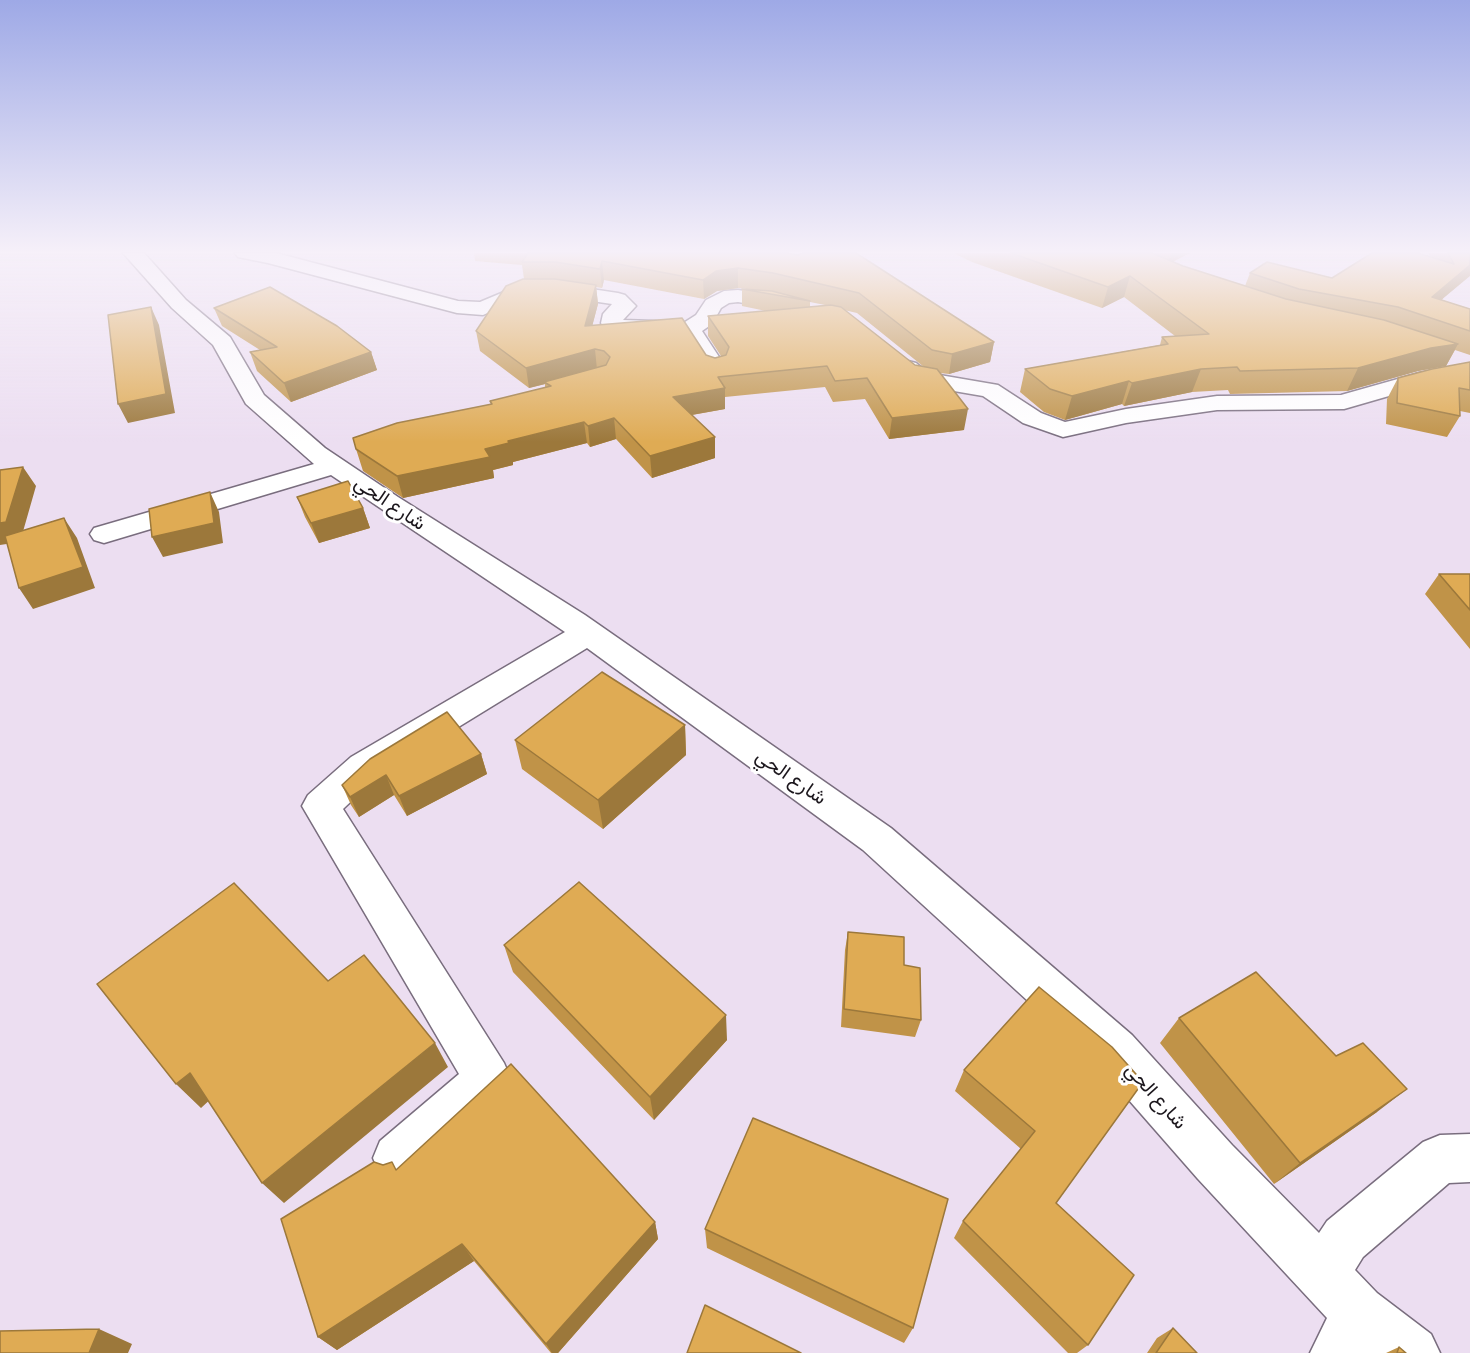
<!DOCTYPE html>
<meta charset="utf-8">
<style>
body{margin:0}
canvas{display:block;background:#ecdef1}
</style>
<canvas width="1470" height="1353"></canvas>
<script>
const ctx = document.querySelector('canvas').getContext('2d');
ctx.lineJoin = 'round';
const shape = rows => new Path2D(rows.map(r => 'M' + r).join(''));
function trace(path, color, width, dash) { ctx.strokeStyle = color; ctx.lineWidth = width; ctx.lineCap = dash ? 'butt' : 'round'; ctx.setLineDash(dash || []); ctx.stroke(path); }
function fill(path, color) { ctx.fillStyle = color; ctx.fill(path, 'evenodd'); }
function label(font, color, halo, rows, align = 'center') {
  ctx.font = font + ' "Crimson Pro",Vazirmatn,serif'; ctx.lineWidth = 6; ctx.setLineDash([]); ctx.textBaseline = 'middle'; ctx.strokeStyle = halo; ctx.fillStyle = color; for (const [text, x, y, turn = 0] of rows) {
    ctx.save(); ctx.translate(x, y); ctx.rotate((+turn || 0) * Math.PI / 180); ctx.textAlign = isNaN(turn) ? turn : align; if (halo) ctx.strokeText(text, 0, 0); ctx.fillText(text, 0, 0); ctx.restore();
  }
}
const minor = shape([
 [123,253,144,253,186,300,230,337,264,395,325,448,398,497,585,615,891,828,1132,1035,1232,1145,1319,1233,1327,1221,1423,1142,1440,1135,1470,1134,1470,1182,1449,1183,1363,1257,1355,1270,1377,1293,1431,1334,1440,1353,1310,1353,1327,1318,1198,1179,1100,1067,863,850,587,648,377,777,343,809,504,1063,511,1079,504,1095,414,1175,397,1182,380,1175,373,1158,380,1141,459,1074,302,806,308,795,351,757,565,632,331,475,114,540,104,543,94,540,90,534,94,528,314,464,246,404,213,345,172,308,123,253],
 [235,253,276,253,458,301,480,302,523,284,558,284,618,293,625,295,636,306,623,320,685,322,696,315,706,300,724,291,738,290,785,298,792,300,795,304,792,308,785,310,738,302,729,303,721,308,712,324,702,331,727,369,724,374,716,376,708,374,683,335,618,332,604,328,601,323,603,314,612,304,558,296,526,296,483,315,457,313,268,263,238,257,235,253],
 [908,361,916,363,928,373,998,385,1041,413,1065,422,1126,409,1217,396,1341,395,1419,373,1470,364,1470,378,1420,387,1344,409,1217,410,1126,423,1063,437,1023,423,983,396,913,384,897,368,900,363,908,361]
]);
const wall = shape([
 [474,253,786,253,994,342,990,362,949,374,940,373,964,430,889,439,865,399,833,402,825,387,725,397,725,409,692,415,715,437,715,458,652,478,616,439,590,447,587,443,513,462,513,465,493,470,494,478,403,498,363,471,356,449,491,404,490,401,545,388,545,384,529,388,480,351,476,331,524,279,522,265,475,261],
 [604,280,704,299,717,291,738,288,746,289,742,289,742,306,766,311,708,316,708,336,721,356,715,358,592,326,598,304,596,287,602,288],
 [810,302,825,305,810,307],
 [844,310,857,313,924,367,915,365],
 [953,253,1190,253,1173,262,1183,266,1245,286,1250,273,1332,278,1430,256,1428,253,1470,253,1442,300,1470,309,1470,355,1455,350,1446,366,1418,371,1347,391,1230,394,1228,390,1192,392,1124,406,1122,404,1065,420,1044,412,1020,392,1025,369,1160,345,1162,337,1175,336,1124,297,1102,308,972,262],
 [214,308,371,352,377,370,291,402,257,371,250,352,260,350,222,326],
 [1470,362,1470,413,1460,411,1460,416,1447,437,1386,424,1387,399,1398,378],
 [297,497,363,508,370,528,319,543,305,517],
 [1439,574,1470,574,1470,649,1425,594],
 [685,725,686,755,603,829,522,769,515,740],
 [481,754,487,774,407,816,394,795,359,817,351,805,342,785],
 [848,932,904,965,921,1020,915,1037,841,1027,845,950],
 [504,945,727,1040,654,1120,513,972],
 [1039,987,1056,1203,1088,1345,1077,1353,1068,1353,954,1238,963,1221,1021,1149,955,1091,964,1070],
 [1179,1018,1377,1112,1274,1184,1160,1043],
 [397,1169,655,1222,658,1239,558,1353,551,1353,474,1261,337,1350,318,1337],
 [705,1229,913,1328,904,1343,707,1248],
 [1173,1328,1197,1353,1147,1353,1157,1338],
 [1399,1347,1406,1353,1386,1353]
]);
const shadedWall = shape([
 [1171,253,1190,253,1167,264],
 [602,261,604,280,602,288,600,269],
 [1470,265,1470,276,1422,316,1432,297],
 [738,268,738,288,717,291,704,299,703,280,716,271],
 [1130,276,1124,297,1102,308,1108,287],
 [596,285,598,304,587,346,585,326],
 [151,307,159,325,175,413,128,423,118,404],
 [994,342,990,362,949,374,952,354],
 [1458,344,1446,366,1418,371,1347,391,1358,368,1431,348],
 [595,349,597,370,544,382,545,384,529,388,526,368],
 [371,352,377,370,291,402,284,383],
 [1201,369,1192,392,1124,406,1132,383],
 [1129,381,1122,404,1065,420,1072,396],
 [725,388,725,409,674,418,673,397],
 [968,409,964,430,889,439,892,418],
 [614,418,616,439,590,447,588,426],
 [584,422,587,443,513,462,513,465,493,470,494,478,403,498,397,476,508,441],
 [715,437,715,458,652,478,650,456],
 [23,467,36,486,20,542,0,545,0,523],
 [210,492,219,512,223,543,163,557,152,537],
 [363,508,370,528,319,543,311,523],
 [64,518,77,538,95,588,33,609,19,588],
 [685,725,686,755,603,829,598,800],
 [481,754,487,774,407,816,399,796],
 [386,775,394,795,359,817,350,797],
 [726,1015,727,1040,654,1120,650,1097],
 [435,1043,448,1067,284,1203,262,1183],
 [190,1073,214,1096,201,1108,176,1084],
 [1407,1089,1377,1112,1274,1184,1300,1163],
 [655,1222,658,1239,558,1353,552,1353,546,1344],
 [462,1244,474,1261,337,1350,318,1337],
 [99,1329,132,1344,128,1353,89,1353]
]);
const building = shape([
 [528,253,786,253,798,255,803,253,856,253,994,342,952,354,932,350,859,293,773,273,738,268,716,271,703,280,602,261,600,269,555,262,522,262,528,253],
 [1011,253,1152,253,1183,266,1286,299,1384,320,1458,344,1431,348,1358,368,1240,371,1237,367,1201,369,1132,383,1129,381,1072,396,1050,389,1025,369,1168,344,1162,337,1209,334,1130,276,1108,287,1011,253],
 [1372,253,1418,253,1454,264,1448,253,1470,253,1470,265,1432,297,1470,309,1470,331,1398,307,1299,289,1250,273,1267,262,1332,278,1372,253],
 [523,279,555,279,596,285,585,326,682,318,706,355,715,358,726,355,729,347,708,316,831,305,841,307,915,365,937,369,968,409,892,418,867,378,835,381,827,366,718,377,725,388,673,397,715,437,650,456,614,418,588,426,584,422,508,441,509,443,485,449,490,457,397,476,356,449,353,438,397,423,492,404,490,401,551,386,544,382,606,365,610,357,604,351,595,349,526,368,476,331,506,286,523,279],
 [270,287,337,326,371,352,284,383,250,352,277,347,214,308,270,287],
 [742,289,772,291,810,301,742,289],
 [151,307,166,394,118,404,108,315,151,307],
 [1470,362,1470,390,1459,388,1460,416,1397,403,1398,378,1432,369,1470,362],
 [23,467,6,522,0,523,0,470,23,467],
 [348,481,363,508,311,523,297,497,348,481],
 [210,492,214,523,152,537,149,509,210,492],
 [64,518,83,567,19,588,5,536,64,518],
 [1439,574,1470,574,1470,610,1439,574],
 [602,672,685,725,598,800,515,740,602,672],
 [447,712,481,754,399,796,386,775,350,797,342,785,370,759,447,712],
 [579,882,726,1015,650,1097,504,945,579,882],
 [234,883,328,981,364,955,435,1043,262,1183,190,1073,176,1084,97,984,234,883],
 [848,932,904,937,904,965,920,968,921,1020,844,1009,848,932],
 [1256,972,1336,1056,1363,1043,1407,1089,1300,1163,1179,1018,1256,972],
 [1039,987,1112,1047,1143,1082,1056,1203,1134,1275,1088,1345,963,1221,1035,1131,964,1070,1039,987],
 [511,1064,655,1222,546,1344,462,1244,318,1337,281,1219,374,1162,383,1165,392,1162,396,1170,511,1064],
 [753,1118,948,1199,913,1328,705,1229,753,1118],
 [705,1305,801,1353,687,1353,705,1305],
 [1173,1328,1197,1353,1156,1353,1173,1328],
 [99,1329,89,1353,0,1353,0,1331,99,1329],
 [1399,1347,1406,1353,1397,1353,1399,1347]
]);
const streetNames = [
 ["شارع الحي",390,503,34],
 ["شارع الحي",791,777,35],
 ["شارع الحي",1156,1096,48]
];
trace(minor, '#796d7e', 3);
fill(minor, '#fff');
fill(wall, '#c09348');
fill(shadedWall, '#9c783b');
fill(building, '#dfab54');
trace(building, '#9c783b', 1.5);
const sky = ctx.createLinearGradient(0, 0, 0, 442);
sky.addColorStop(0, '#9ea9e6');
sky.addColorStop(0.57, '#f6f0f9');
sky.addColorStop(1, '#f6f0f900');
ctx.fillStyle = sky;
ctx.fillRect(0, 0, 1470, 442);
label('20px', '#1b161c', '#fff', streetNames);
</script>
